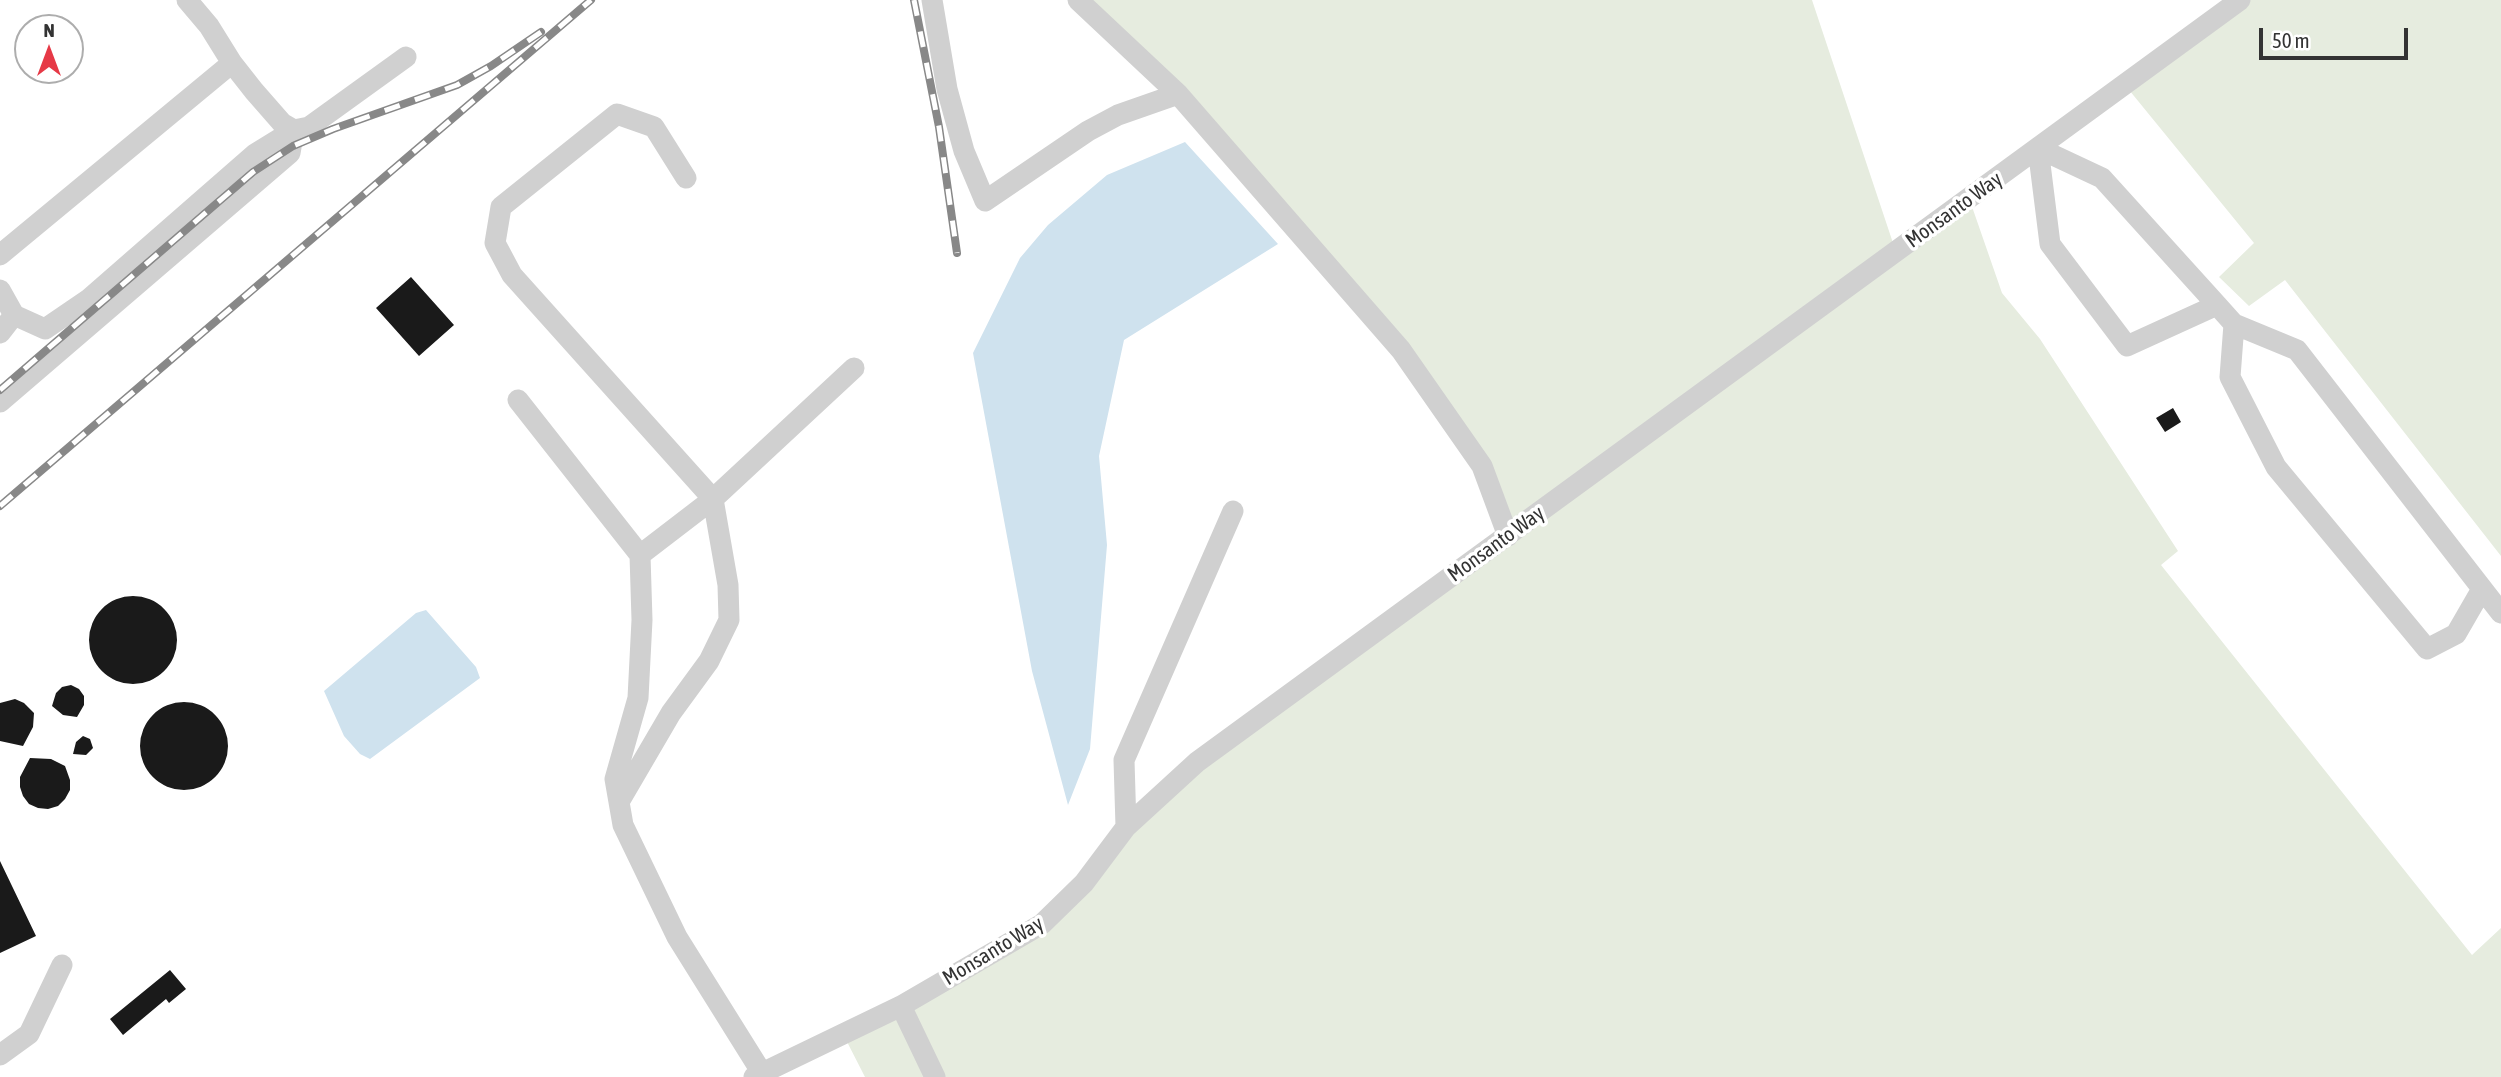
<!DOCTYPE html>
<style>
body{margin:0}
#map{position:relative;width:2501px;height:1077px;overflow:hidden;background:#fff;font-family:"Asap Condensed",sans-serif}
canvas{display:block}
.north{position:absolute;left:14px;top:14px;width:70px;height:70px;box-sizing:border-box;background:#fff;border:2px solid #adadad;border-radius:50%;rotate:0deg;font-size:19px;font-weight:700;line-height:28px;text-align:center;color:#333}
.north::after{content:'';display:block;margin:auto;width:24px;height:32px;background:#e63946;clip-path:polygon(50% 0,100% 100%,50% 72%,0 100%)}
.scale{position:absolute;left:2259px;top:28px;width:149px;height:32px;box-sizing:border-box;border:4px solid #333;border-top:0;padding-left:9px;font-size:21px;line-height:24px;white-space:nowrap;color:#333;-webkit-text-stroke:5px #fff;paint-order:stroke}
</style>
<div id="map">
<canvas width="2501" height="1077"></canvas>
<div class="north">N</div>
<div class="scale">50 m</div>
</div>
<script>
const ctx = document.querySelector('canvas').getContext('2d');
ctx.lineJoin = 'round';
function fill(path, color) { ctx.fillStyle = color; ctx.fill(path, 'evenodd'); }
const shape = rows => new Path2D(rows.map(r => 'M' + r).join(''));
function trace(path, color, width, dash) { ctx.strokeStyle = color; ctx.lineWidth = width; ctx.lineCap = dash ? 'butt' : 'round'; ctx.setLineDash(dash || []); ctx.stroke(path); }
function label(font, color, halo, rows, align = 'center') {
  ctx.font = font + ' "Asap Condensed",sans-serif'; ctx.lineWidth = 7; ctx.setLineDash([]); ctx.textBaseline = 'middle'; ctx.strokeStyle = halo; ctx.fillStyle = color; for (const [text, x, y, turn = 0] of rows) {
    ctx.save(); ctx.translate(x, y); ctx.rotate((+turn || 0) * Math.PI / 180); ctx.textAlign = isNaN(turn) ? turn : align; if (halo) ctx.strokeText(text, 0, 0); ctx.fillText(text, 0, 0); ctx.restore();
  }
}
const green = shape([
 [1078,0,1812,0,1896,252,1969,198,2002,293,2040,339,2178,551,2161,565,2472,955,2501,928,2501,1077,865,1077,843,1034,1042,924,1126,827,1507,536,1482,466,1401,350],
 [2236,0,2501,0,2501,556,2285,280,2249,306,2219,277,2254,243,2125,85]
]);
const water = shape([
 [1185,142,1278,244,1124,340,1099,456,1107,545,1090,749,1068,805,1032,671,973,353,1020,258,1048,225,1107,175],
 [426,610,476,667,480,678,370,759,360,754,344,736,324,691,416,613]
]);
const building = shape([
 [411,277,454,325,419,356,376,308],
 [2173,408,2181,422,2165,432,2156,418],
 '89 640a44 44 0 1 1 88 0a44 44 0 1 1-88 0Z',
 [71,685,79,689,84,696,84,705,77,717,63,715,52,706,56,693,62,687],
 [15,699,24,703,34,713,33,727,23,746,0,741,0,703],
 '140 746a44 44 0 1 1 88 0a44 44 0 1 1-88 0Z',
 [83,736,90,739,93,748,86,755,73,754,76,742],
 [30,758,51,759,65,766,70,780,70,790,65,799,58,806,48,809,38,808,29,804,23,796,20,787,20,777],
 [0,861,36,936,0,953],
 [170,970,186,989,169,1003,166,999,123,1035,110,1019]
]);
const minor = shape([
 [187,0,209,26,232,63,254,91,282,123,294,130,309,127,406,57],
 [932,0,947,89,964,151,985,201,1088,131,1118,115,1178,94],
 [1078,0,1178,94,1401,350,1482,466,1508,536],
 [0,255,232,63],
 [0,290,14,315,0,333],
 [2217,305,2127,346,2050,244,2038,148,2102,178,2217,305,2234,324,2297,350,2501,613],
 [14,315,45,329,89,299,255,154,294,130],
 [2234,324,2230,377,2276,467,2427,649,2456,634,2482,589],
 [518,400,640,555,713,499,854,368],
 [0,402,290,153,294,130],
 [640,555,642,620,638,698,615,779,619,802,671,713,709,661,729,620,728,585,713,499,512,275,495,243,501,207,617,114,654,127,686,178],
 [619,802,623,825,677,937,762,1073],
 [1126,827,1124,760,1233,511],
 [901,1006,935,1077],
 [0,1055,29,1034,62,965],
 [754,1077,901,1006,1042,924,1084,883,1126,827,1197,762,2240,0]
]);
const rail = shape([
 [914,0,939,127,957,253],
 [0,390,253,172,293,146,333,129,457,85,491,66,541,32],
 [0,506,591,0]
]);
const streetNames = [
 ["Monsanto Way",1954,210,-36],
 ["Monsanto Way",1496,544,-36],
 ["Monsanto Way",993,951,-31]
];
fill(green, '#e6ecdf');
fill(water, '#cfe2ee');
fill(building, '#1a1a1a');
trace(minor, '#d0d0d0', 21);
trace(rail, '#888', 8);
trace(rail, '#fff', 5, [16]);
label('21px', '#333', '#fff', streetNames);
</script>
